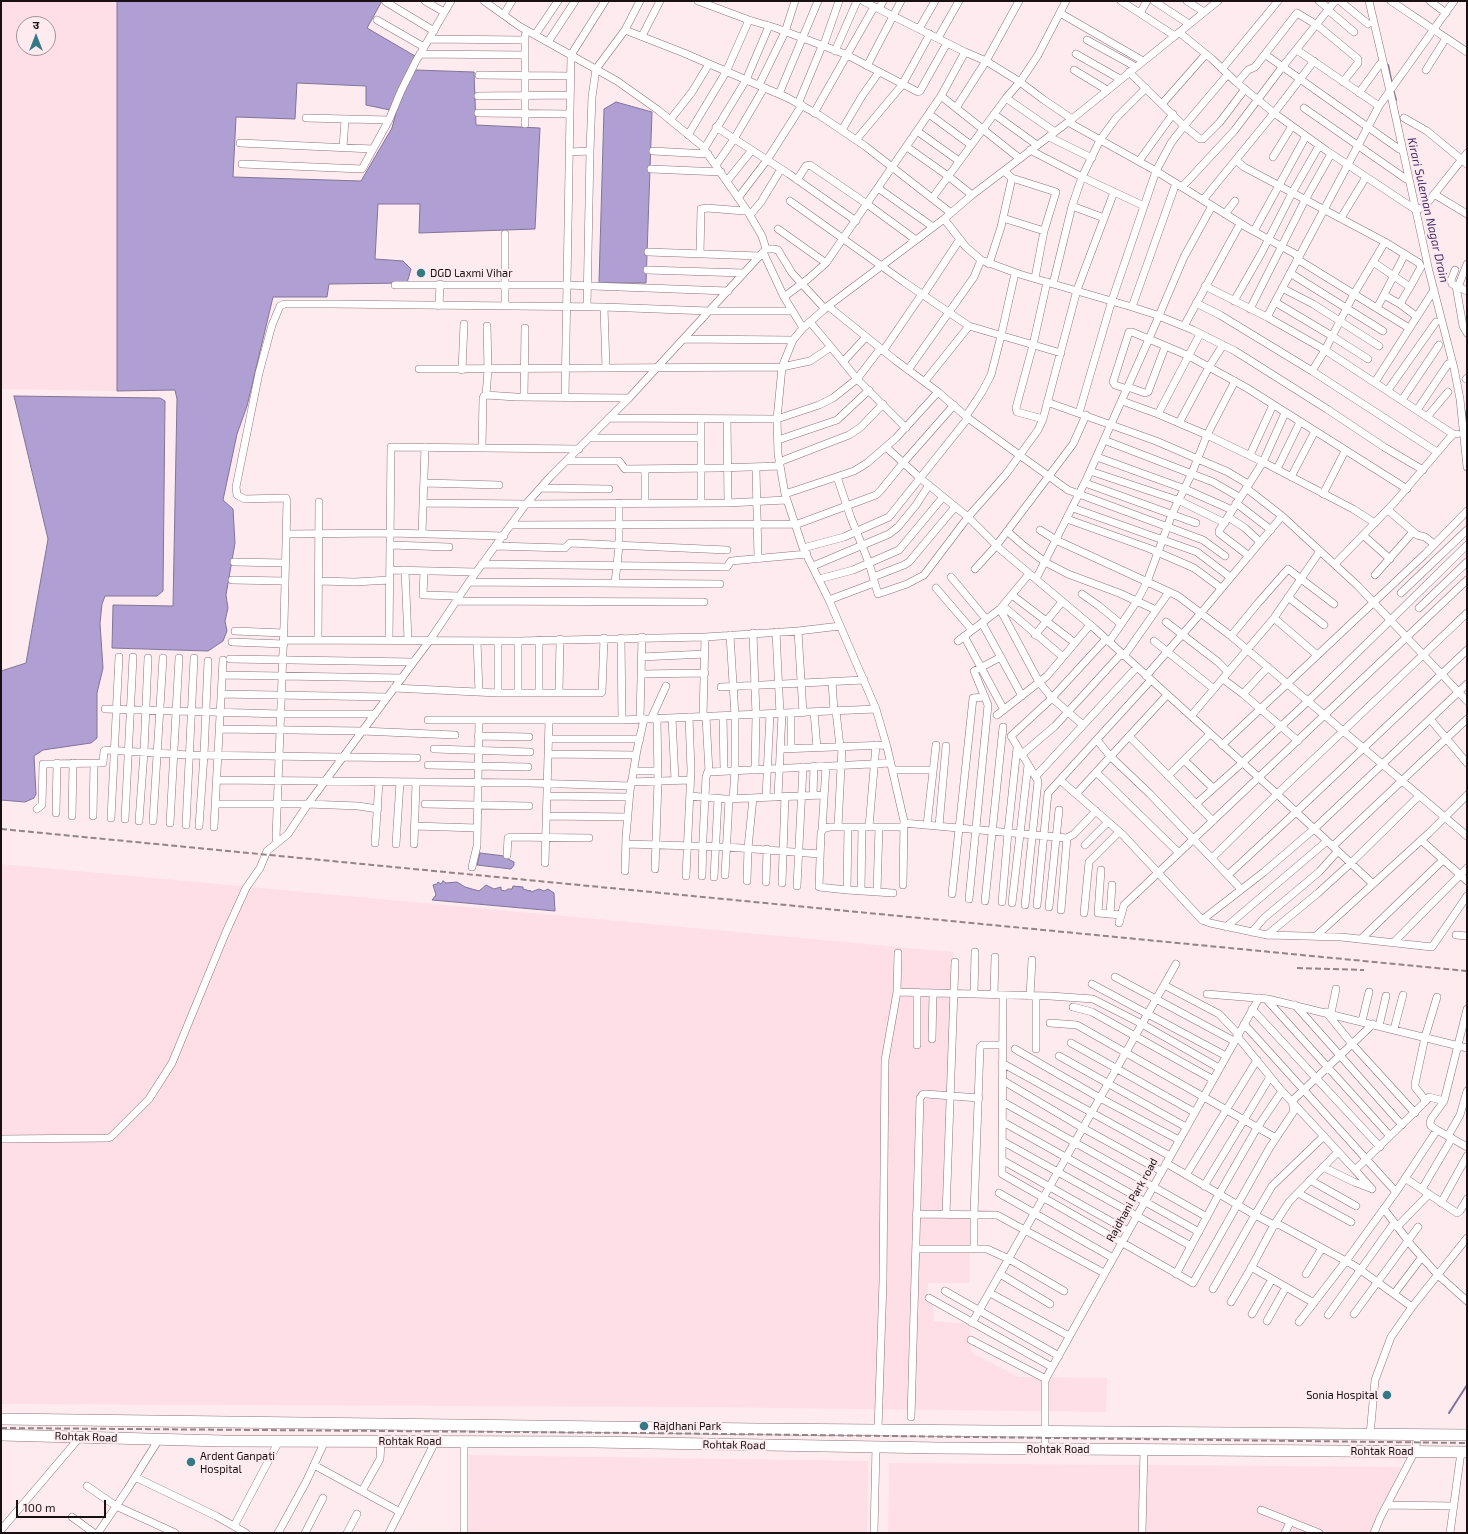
<!DOCTYPE html>
<meta charset="utf-8">
<style>
body{margin:0}
#map{position:relative;width:1468px;height:1534px;overflow:hidden;background:#fdebf0;font-family:"Exo 2","Noto Sans Devanagari",sans-serif}
canvas{display:block}
.frame{position:absolute;inset:0;border:2px solid #1a1013;pointer-events:none}
.north{position:absolute;left:16px;top:16px;width:40px;height:40px;box-sizing:border-box;background:#fdebf0;border:1px solid #a29398;border-radius:50%;rotate:0deg;font-size:11px;font-weight:700;line-height:16px;text-align:center;color:#1a1013}
.north::after{content:'';display:block;margin:auto;width:14px;height:18px;background:#337986;clip-path:polygon(50% 0,100% 100%,50% 72%,0 100%)}
.scale{position:absolute;left:16px;top:1500px;width:90px;height:18px;box-sizing:border-box;border:2px solid #1a1013;border-top:0;padding-left:5px;font-size:12px;line-height:14px;white-space:nowrap;color:#1a1013;-webkit-text-stroke:3px #fdebf0;paint-order:stroke}
</style>
<div id="map">
<canvas width="1468" height="1534"></canvas>
<div class="frame"></div>
<div class="north">उ</div>
<div class="scale">100 m</div>
</div>
<script>
const ctx = document.querySelector('canvas').getContext('2d');
ctx.lineJoin = 'round';
function fill(path, color) { ctx.fillStyle = color; ctx.fill(path, 'evenodd'); }
const shape = rows => new Path2D(rows.map(r => 'M' + r).join(''));
function trace(path, color, width, dash) { ctx.strokeStyle = color; ctx.lineWidth = width; ctx.lineCap = dash ? 'butt' : 'round'; ctx.setLineDash(dash || []); ctx.stroke(path); }
function label(font, color, halo, rows, align = 'center') {
  ctx.font = font + ' "Exo 2",sans-serif'; ctx.lineWidth = 4; ctx.setLineDash([]); ctx.textBaseline = 'middle'; ctx.strokeStyle = halo; ctx.fillStyle = color; for (const [text, x, y, turn = 0] of rows) {
    ctx.save(); ctx.translate(x, y); ctx.rotate((+turn || 0) * Math.PI / 180); ctx.textAlign = isNaN(turn) ? turn : align; if (halo) ctx.strokeText(text, 0, 0); ctx.fillText(text, 0, 0); ctx.restore();
  }
}
const built = shape([
 [1,1,117,1,117,391,1,389],
 [24,24,48,24,48,48,24,48],
 [1,864,953,952,942,1216,970,1218,970,1283,928,1283,927,1300,933,1304,934,1321,969,1324,971,1352,1019,1377,1107,1378,1106,1412,693,1407,1,1404],
 [469,1455,868,1461,867,1533,468,1533],
 [889,1463,1401,1467,1370,1533,888,1533]
]);
const water = shape([
 [117,1,382,1,367,28,415,56,390,110,366,105,366,86,297,83,295,119,236,117,233,177,361,181,392,128,401,93,416,70,474,72,476,125,540,128,535,229,419,233,420,204,378,204,375,259,403,261,411,269,407,283,329,284,327,297,273,297,247,406,237,434,223,500,233,509,235,543,226,595,228,608,225,621,227,631,223,641,208,651,112,648,113,605,173,606,177,399,175,390,117,391,117,1],
 [616,102,652,112,646,283,599,283,604,109,616,102],
 [14,396,160,398,165,401,163,591,157,596,105,596,102,604,100,623,103,668,97,693,97,738,91,743,43,750,34,756,36,794,34,798,25,802,1,800,1,671,26,663,48,539,14,396],
 [480,853,504,856,506,858,514,862,514,865,511,869,477,865,480,853],
 [443,881,446,883,457,882,465,887,479,891,486,885,494,889,501,887,501,890,505,891,508,889,512,889,513,886,523,887,523,889,530,891,530,890,531,892,539,889,544,891,548,889,554,893,555,911,432,900,436,895,433,885,437,884,438,882,441,884,443,881]
]);
const stream = shape([
 [1388,65,1392,84],
 [1393,89,1396,100],
 [1464,409,1467,423],
 [1449,1413,1467,1385]
]);
const minor = shape([
 [425,1,444,12],
 [698,1,749,20,776,28,845,54,918,92,920,91,947,43],
 [863,1,965,52,986,61,1020,82,1044,100,1072,119],
 [1121,1,1175,36],
 [1154,1,1189,24],
 [1187,1,1204,12],
 [1319,1,1329,9],
 [1340,1,1368,24],
 [1369,1,1392,100,1429,271,1454,368,1460,399,1467,467],
 [1391,1,1467,52],
 [1430,1,1446,13],
 [386,2,434,31],
 [879,9,883,1],
 [1328,10,1354,32],
 [1060,13,1143,61],
 [1140,13,1147,1],
 [504,14,512,1],
 [377,20,424,47],
 [919,29,935,1],
 [625,30,640,1],
 [1180,33,1212,59,1236,82,1274,113,1327,151,1416,210,1424,207,1467,153],
 [525,35,525,124],
 [535,35,558,1],
 [642,36,660,1],
 [938,38,959,1],
 [429,39,525,40],
 [1087,40,1136,67],
 [548,42,575,1],
 [823,47,839,1],
 [1297,50,1379,106],
 [835,51,857,1],
 [420,54,525,55],
 [1076,54,1120,79],
 [1266,55,1399,149],
 [867,66,901,1],
 [1222,69,1278,1],
 [1074,70,1107,90],
 [1426,70,1446,38],
 [1129,72,1184,126,1228,74],
 [479,75,571,76],
 [1237,83,1248,70,1255,67,1297,13,1317,25,1358,59,1358,63,1343,82],
 [759,85,785,32,795,1],
 [1359,93,1380,64],
 [779,94,818,1],
 [478,96,570,95],
 [941,96,1019,158],
 [1006,98,1055,132],
 [798,104,822,46],
 [1162,104,1206,54],
 [956,108,986,61,1019,1],
 [1304,108,1406,179],
 [478,113,570,114],
 [814,113,874,7],
 [929,114,971,145],
 [994,114,1037,145],
 [306,118,389,120],
 [1404,118,1427,131,1467,164],
 [670,120,692,92,709,64],
 [1068,122,1156,171,1248,228,1299,256],
 [716,127,789,174,856,221],
 [842,130,862,96,879,72],
 [917,131,959,161],
 [688,135,726,72,749,20],
 [1049,137,1092,158],
 [856,140,902,85,930,34],
 [240,143,373,149],
 [907,147,948,176,972,195],
 [343,148,345,120],
 [704,149,746,80,769,26],
 [1030,150,1082,177,1144,206],
 [653,151,708,154],
 [569,152,590,151,592,97,596,69,625,30,684,53,788,98,819,115,865,146,951,213],
 [1273,157,1292,126],
 [1236,160,1244,167,1385,242,1419,263,1421,267,1410,287],
 [1139,161,1173,114],
 [242,164,362,169,389,120,401,91,416,61,451,1],
 [716,165,734,139,764,88],
 [651,169,721,172],
 [1012,178,1056,192,1044,231,1035,278],
 [797,180,806,166,810,165,867,204,916,240],
 [727,181,752,150],
 [1182,187,1234,131,1280,70,1335,1],
 [878,188,933,227],
 [1434,194,1467,214],
 [933,197,1006,98,1020,82,1038,55,1066,1],
 [738,198,767,160,802,105],
 [1203,200,1274,113,1314,61],
 [790,201,904,282,969,326,1061,353],
 [1072,206,1104,218],
 [1225,214,1235,201],
 [750,215,761,202,781,169],
 [1003,218,1044,231],
 [1341,218,1366,177],
 [944,219,966,247,981,260,1019,274,1132,307,1154,314,1193,330,1235,351,1327,409,1384,447,1423,470],
 [778,229,826,263],
 [1254,231,1306,136],
 [505,234,505,306],
 [766,249,774,249,778,250,792,273,825,309],
 [648,252,760,256],
 [763,252,784,297,803,328],
 [700,254,701,209,707,208,744,211],
 [1297,259,1409,328],
 [1373,262,1410,287,1400,304,1416,316],
 [989,264,1001,227,1012,178,1004,171],
 [647,270,744,273],
 [1455,270,1451,280,1452,284,1467,291],
 [1290,273,1383,331],
 [1053,284,1072,206,1082,177,1100,140,1116,118,1146,88],
 [395,285,566,285,728,291],
 [1205,286,1267,317],
 [1456,286,1463,326,1467,333],
 [1458,287,1467,264],
 [1282,288,1313,304,1379,346],
 [923,295,960,239],
 [1384,295,1400,304],
 [784,297,808,279,826,263,941,96,965,52],
 [1234,301,1262,252,1292,193,1319,146],
 [1275,302,1332,336,1368,359],
 [1196,303,1220,315,1312,371,1437,452],
 [439,306,440,284],
 [587,306,590,151],
 [828,306,895,360,938,392,968,418,1068,490,1203,540,1225,556],
 [604,307,606,368],
 [1132,307,1176,183],
 [1377,308,1405,254],
 [1250,309,1305,200,1331,154],
 [810,322,831,347],
 [1184,326,1240,224],
 [684,339,793,340],
 [883,351,922,294],
 [843,362,865,338],
 [419,369,782,367,810,361,831,347,857,379,906,428],
 [462,370,464,324],
 [908,370,974,277,981,260],
 [1312,371,1325,350,1354,294,1385,242],
 [1466,379,1467,378],
 [925,381,969,326],
 [1375,382,1434,290],
 [1128,387,1145,393,1148,392,1165,347],
 [1127,389,1115,385,1113,382,1129,332,1132,332,1149,339,1184,257,1212,206],
 [1388,390,1436,322],
 [486,395,516,397,629,398],
 [524,397,525,328],
 [565,398,571,55,605,1],
 [1402,400,1439,345],
 [1122,401,1158,414,1207,435,1263,462,1353,509,1375,523],
 [1047,402,1156,441,1228,472,1248,484],
 [1417,410,1448,364],
 [1079,413,1112,300,1156,171,1171,143,1184,126,1200,139,1203,139,1220,122,1245,89],
 [1158,414,1200,334],
 [966,416,982,392,991,375,1001,336,1015,273],
 [1427,417,1448,392],
 [609,418,777,419,819,405,833,398,857,379,880,349],
 [701,419,701,502],
 [727,419,728,503],
 [1043,419,1017,412,1016,408,1033,345,1047,282],
 [1179,423,1209,367,1223,345],
 [1453,434,1325,350,1267,317,1379,106,1454,1],
 [590,438,701,438],
 [778,440,837,420,869,390],
 [1104,440,1213,482,1239,497],
 [886,447,920,478,968,517,1000,549,1094,628,1277,794,1373,884],
 [482,448,483,398,484,396,486,395,488,370,487,326],
 [1250,455,1273,405],
 [1097,457,1185,489,1232,510],
 [567,461,619,461,625,469,718,468,780,466],
 [779,462,849,435,861,427,883,404],
 [756,468,758,559],
 [1277,469,1300,422],
 [1090,471,1180,501,1225,523],
 [837,477,851,518,869,563,878,594,907,584,924,575,968,517,1006,474,1038,430,1043,419,1077,290,1114,192],
 [1291,477,1315,431],
 [424,483,499,485],
 [1085,483,1196,523],
 [541,488,609,489],
 [1246,488,1282,516,1358,586,1467,701],
 [785,494,854,471,867,463,896,438,938,392],
 [1323,494,1345,451],
 [423,503,526,504,728,503,786,500],
 [645,503,645,469],
 [1236,503,1271,530],
 [1073,508,1197,552,1230,577],
 [1388,510,1417,535,1425,537,1434,544],
 [1228,517,1245,528,1260,542],
 [1067,519,1148,548,1194,568,1221,588],
 [511,525,794,524],
 [795,525,876,495,881,490,903,463,954,405],
 [1040,530,1056,540,1178,596,1231,636,1467,836],
 [1007,531,1024,546,1045,562,1068,574,1119,593,1156,610],
 [286,534,390,533,504,536],
 [422,534,425,447],
 [1363,535,1390,559],
 [390,545,449,547],
 [496,546,565,548,570,543,727,550],
 [803,548,844,537,889,517,968,418],
 [1249,556,1219,533,1219,531,1263,462,1285,413],
 [234,562,285,563],
 [482,564,727,567,731,561,807,554],
 [1335,564,1394,503,1453,434,1457,434],
 [813,566,889,534,898,527,916,505,929,485],
 [975,569,996,546,1073,444,1086,415],
 [390,570,476,572],
 [405,570,408,640],
 [424,571,423,595,459,596],
 [1375,575,1413,532],
 [873,577,904,565,909,562,955,507],
 [951,577,986,619],
 [819,579,853,570,899,550,943,497],
 [1036,579,1087,478,1149,339,1189,356,1247,388,1407,489],
 [232,580,285,581],
 [319,581,355,582,390,580],
 [469,582,720,584],
 [615,583,619,546,619,503],
 [936,588,972,630],
 [1401,593,1467,530],
 [1082,594,1099,606,1121,624],
 [1012,595,1075,643],
 [1288,597,1324,625],
 [829,600,874,583],
 [456,601,704,602],
 [1003,606,1063,657],
 [1419,608,1467,562],
 [1000,609,1039,682,1052,698,1083,725],
 [1274,618,1317,655],
 [1166,622,1218,662,1228,672],
 [982,623,1022,696],
 [235,631,284,633],
 [798,631,803,713],
 [776,632,780,714],
 [753,633,756,715,755,770],
 [730,635,735,716,735,771,733,799],
 [1035,635,1062,602],
 [964,636,1004,710],
 [1231,636,1258,603,1288,569,1334,604],
 [621,638,622,720],
 [284,640,518,641,705,637,798,631,840,626],
 [318,640,319,502],
 [389,640,391,447,579,449],
 [539,640,539,693],
 [477,641,479,692],
 [518,641,518,693],
 [958,641,1000,609,1029,574],
 [1154,641,1214,689],
 [232,642,284,644],
 [1109,642,1137,601,1147,582,1172,514,1192,473,1207,435,1235,381],
 [1124,656,1169,592],
 [641,657,705,654],
 [230,659,413,662],
 [641,674,705,673],
 [222,675,402,678],
 [1146,676,1201,613,1282,516],
 [1223,679,1243,694,1298,741],
 [832,682,834,711],
 [721,687,864,680],
 [394,688,498,693,601,693,602,692,604,638],
 [559,692,560,639],
 [498,693,498,641],
 [221,694,387,697],
 [1243,694,1268,667],
 [105,709,281,714,375,714],
 [836,711,840,747],
 [814,712,817,748],
 [791,713,791,749],
 [997,715,1047,676,1090,625],
 [723,716,724,771],
 [1191,716,1274,618,1320,551],
 [703,717,705,637],
 [706,717,709,772,891,763],
 [672,718,675,780],
 [640,719,642,637],
 [651,719,666,686],
 [1430,719,1467,763],
 [428,720,622,720,876,709],
 [220,729,362,731,455,735],
 [478,736,529,737],
 [1129,736,1213,821],
 [549,739,640,739],
 [1097,740,1110,756,1150,794,1241,889],
 [1222,745,1425,554,1467,511],
 [434,749,530,752],
 [781,749,886,745],
 [548,754,636,755],
 [1021,755,1055,726,1121,654],
 [1184,760,1213,788],
 [428,765,528,767],
 [892,770,933,770],
 [633,771,657,771],
 [1096,772,1179,853],
 [1036,776,1137,667],
 [1168,776,1210,734],
 [218,780,528,783,631,786],
 [1060,780,1122,834,1202,920,1210,923,1267,935,1341,937,1432,947,1467,896],
 [631,782,690,780],
 [1076,794,1167,695],
 [813,795,814,766],
 [547,796,629,797],
 [690,796,725,799,824,795],
 [778,796,782,714],
 [766,797,770,714],
 [216,804,308,804,358,806,378,809],
 [425,804,529,806],
 [1196,804,1242,763,1308,701,1467,545],
 [37,809,42,805,43,764,103,763,104,751,106,750,189,755,417,758],
 [56,813,57,763],
 [72,816,73,763],
 [93,816,94,763],
 [547,816,628,817],
 [111,818,119,657],
 [125,819,133,657],
 [139,821,144,752,148,658],
 [153,821,163,658],
 [170,823,179,658],
 [904,823,1067,838,1074,834,1096,811],
 [186,825,194,658],
 [927,825,936,745],
 [199,826,204,755,208,661],
 [414,826,477,828],
 [939,826,946,746],
 [214,827,223,660],
 [838,827,842,747],
 [869,827,876,745],
 [822,830,826,766],
 [1421,840,1467,881],
 [277,842,276,838,284,624,287,501,286,498,284,498,245,499,237,495,236,487,259,373,272,325,280,306,284,304,333,304,604,307,709,311,792,311],
 [375,843,379,782],
 [396,844,400,782],
 [414,844,416,782],
 [626,844,727,847,820,854],
 [1085,845,1108,822],
 [1333,846,1467,719],
 [507,855,508,838,510,837,589,838],
 [1212,858,1277,794,1467,613],
 [545,863,549,720],
 [472,867,477,846,479,721],
 [655,869,658,781,657,718],
 [1101,870,1098,913,1121,915],
 [625,871,626,836,630,791,637,750,644,719],
 [725,875,729,799],
 [1228,875,1296,812,1467,650],
 [686,876,691,770,689,717],
 [702,876,703,837,706,777,708,771],
 [714,877,718,799],
 [747,881,748,848,753,798],
 [766,882,767,849],
 [782,883,785,796],
 [903,885,904,821,887,747,876,709,829,600,803,548,785,494,778,454,777,419,782,367,793,340,803,328,828,306,944,219,972,195,1072,119,1218,1],
 [797,886,803,767],
 [847,890,848,827],
 [861,891,862,827],
 [877,892,879,827],
 [893,893,847,890,819,887,821,832,825,828,830,827,904,827],
 [952,894,973,698,985,697],
 [969,899,988,705,974,671,1001,657],
 [985,901,1003,727],
 [1002,902,1008,832,1017,748],
 [1012,903,1028,765],
 [1025,905,1038,781,1011,736,1049,701,1106,639],
 [1037,905,1048,793,1151,680],
 [1049,907,1059,810],
 [1061,910,1067,838],
 [1084,913,1089,862,1119,832],
 [1110,914,1112,885],
 [1202,920,1264,872,1314,829,1467,684],
 [1119,923,1124,905,1467,580],
 [1226,927,1327,841],
 [1252,932,1264,918,1319,872,1338,851],
 [1267,935,1318,893,1351,863,1419,796],
 [1456,935,1467,936],
 [1316,936,1429,833,1467,795],
 [1361,939,1443,860],
 [1394,942,1467,868],
 [1115,977,1234,1041],
 [1092,984,1226,1056],
 [1164,985,1219,1014,1238,1034],
 [897,992,1050,996,1093,999,1142,1024,1219,1068],
 [974,994,975,952],
 [994,994,995,957],
 [1207,994,1268,999,1467,1048],
 [1003,995,1002,1174,1193,1283,1270,1147,1294,1111,1292,1101,1373,1024],
 [1030,996,1032,960],
 [1266,999,1390,1136],
 [1295,1005,1402,1125],
 [1073,1007,1092,1012,1212,1079],
 [1252,1009,1380,1147],
 [1467,1009,1444,1101,1431,1119,1430,1123,1431,1126,1437,1130,1467,1147],
 [1326,1012,1352,1044,1415,1113],
 [1331,1013,1336,989],
 [1362,1021,1369,992],
 [1050,1023,1077,1025,1276,1138],
 [1244,1024,1396,1192],
 [1379,1026,1386,996],
 [1394,1029,1403,995],
 [1237,1036,1281,1090,1355,1170],
 [932,1039,933,993],
 [1071,1043,1194,1112],
 [917,1045,917,992],
 [1015,1049,1100,1098,1179,1140],
 [1036,1049,1036,996],
 [1059,1056,1186,1127],
 [1002,1063,1170,1156],
 [1002,1080,1083,1128,1161,1171],
 [1426,1101,1429,1097,1444,1101],
 [1003,1102,1207,1217],
 [1003,1122,1199,1232],
 [1448,1136,1460,1115,1467,1091],
 [1,1139,108,1138,111,1137,149,1099,172,1063,226,932,246,888,260,868,267,851,288,834,308,804,430,640,469,582,526,504,551,476,629,398,766,249,762,236,748,212,702,146,658,110,617,81,519,26,484,1],
 [1002,1141,1191,1246],
 [1002,1160,1128,1231],
 [1166,1163,1255,1215,1274,1225,1280,1225,1355,1266,1412,1307],
 [1323,1167,1354,1182,1370,1188],
 [1186,1175,1257,1060],
 [1405,1178,1457,1213,1460,1211,1467,1199],
 [1310,1180,1356,1206],
 [1204,1186,1270,1077],
 [1372,1189,1355,1170,1426,1101,1415,1087,1415,1084,1425,1037,1437,997],
 [1422,1189,1452,1138],
 [999,1193,1113,1258],
 [1298,1193,1351,1222],
 [1441,1203,1467,1156],
 [1384,1209,1412,1246,1438,1275,1467,1301],
 [916,1214,997,1215,1104,1273],
 [946,1214,955,962],
 [1397,1227,1429,1194],
 [916,1249,987,1249,1009,1259,1064,1291],
 [974,1249,974,1214,980,1047,982,1045,1003,1045],
 [1251,1267,1314,1303],
 [1000,1274,1050,1304],
 [1176,1274,1219,1194,1257,1128,1282,1091],
 [1306,1274,1322,1248],
 [1213,1289,1255,1215,1272,1186,1324,1136],
 [945,1291,1059,1356],
 [990,1293,1069,1336],
 [1394,1294,1422,1257],
 [929,1298,1052,1367],
 [1231,1302,1251,1268,1274,1225,1289,1202,1338,1152],
 [1252,1314,1272,1279],
 [1354,1314,1418,1227],
 [1328,1315,1394,1223],
 [1267,1321,1286,1287],
 [1299,1322,1346,1261,1396,1192,1437,1130],
 [972,1323,1176,964],
 [971,1340,1046,1379],
 [911,1417,920,1098,923,1094,926,1094,979,1098],
 [878,1430,883,1281,885,1060,897,992,898,953],
 [1370,1435,1375,1380,1391,1337,1412,1307,1467,1238],
 [464,1442,464,1533],
 [1045,1448,1045,1380,1259,998],
 [314,1465,400,1512],
 [135,1477,216,1516,246,1533],
 [87,1486,116,1506,175,1533],
 [362,1491,380,1459,381,1441],
 [1387,1505,1454,1506],
 [1261,1510,1319,1533],
 [72,1517,94,1533],
 [234,1526,279,1441],
 [1,1530,80,1437],
 [98,1533,127,1490,159,1439],
 [278,1533,306,1482,325,1441],
 [305,1533,323,1498],
 [347,1533,357,1514],
 [389,1533,435,1442],
 [874,1533,876,1447],
 [1142,1533,1144,1449],
 [1285,1533,1290,1522],
 [1374,1533,1380,1518,1415,1451,1418,1435],
 [1450,1533,1461,1452]
]);
const highway = shape([
 [1,1419,757,1429,1467,1435],
 [1,1435,223,1441,594,1442,939,1448,1467,1452]
]);
const rail = shape([
 [1,829,1467,971],
 [1297,968,1364,970],
 [1,1428,643,1433,1467,1443]
]);
const markers = [
 [421,273,5,"#337986"],
 [1387,1395,5,"#337986"],
 [644,1426,5,"#337986"],
 [191,1462,5,"#337986"]
];
const poiNames = [
 ["DGD Laxmi Vihar",430,273],
 ["Sonia Hospital",1378,1395,"right"],
 ["Rajdhani Park",653,1426],
 ["Ardent Ganpati",200,1456],
 ["Hospital",200,1469]
];
const streetNames = [
 ["Rajdhani Park road",1132,1200,-61],
 ["Rohtak Road",86,1437,2],
 ["Rohtak Road",410,1441],
 ["Rohtak Road",734,1445,1],
 ["Rohtak Road",1058,1449],
 ["Rohtak Road",1382,1451]
];
const waterNames = [
 ["Kirari Suleman Nagar Drain",1428,210,77]
];
fill(built, '#fedfe8');
fill(water, '#af9fd2');
trace(water, '#827499', 1);
trace(stream, '#827499', 2);
trace(minor, '#8d737b', 8);
trace(highway, '#8d737b', 12);
trace(minor, '#fff', 7);
trace(highway, '#fff', 11);
trace(rail, '#928488', 2, [6, 3]);
for (const [x, y, r, color] of markers) { const dot = new Path2D(); dot.arc(x, y, r, 0, 2 * Math.PI); ctx.fillStyle = color; ctx.fill(dot); trace(dot, '#fdebf0', 1.5); }
label('11px', '#1a1013', '#fdebf0', poiNames, 'left');
label('11px', '#1a1013', '#fdebf0', streetNames);
label('italic 12px', '#452c6a', '#fdebf0', waterNames);
</script>
